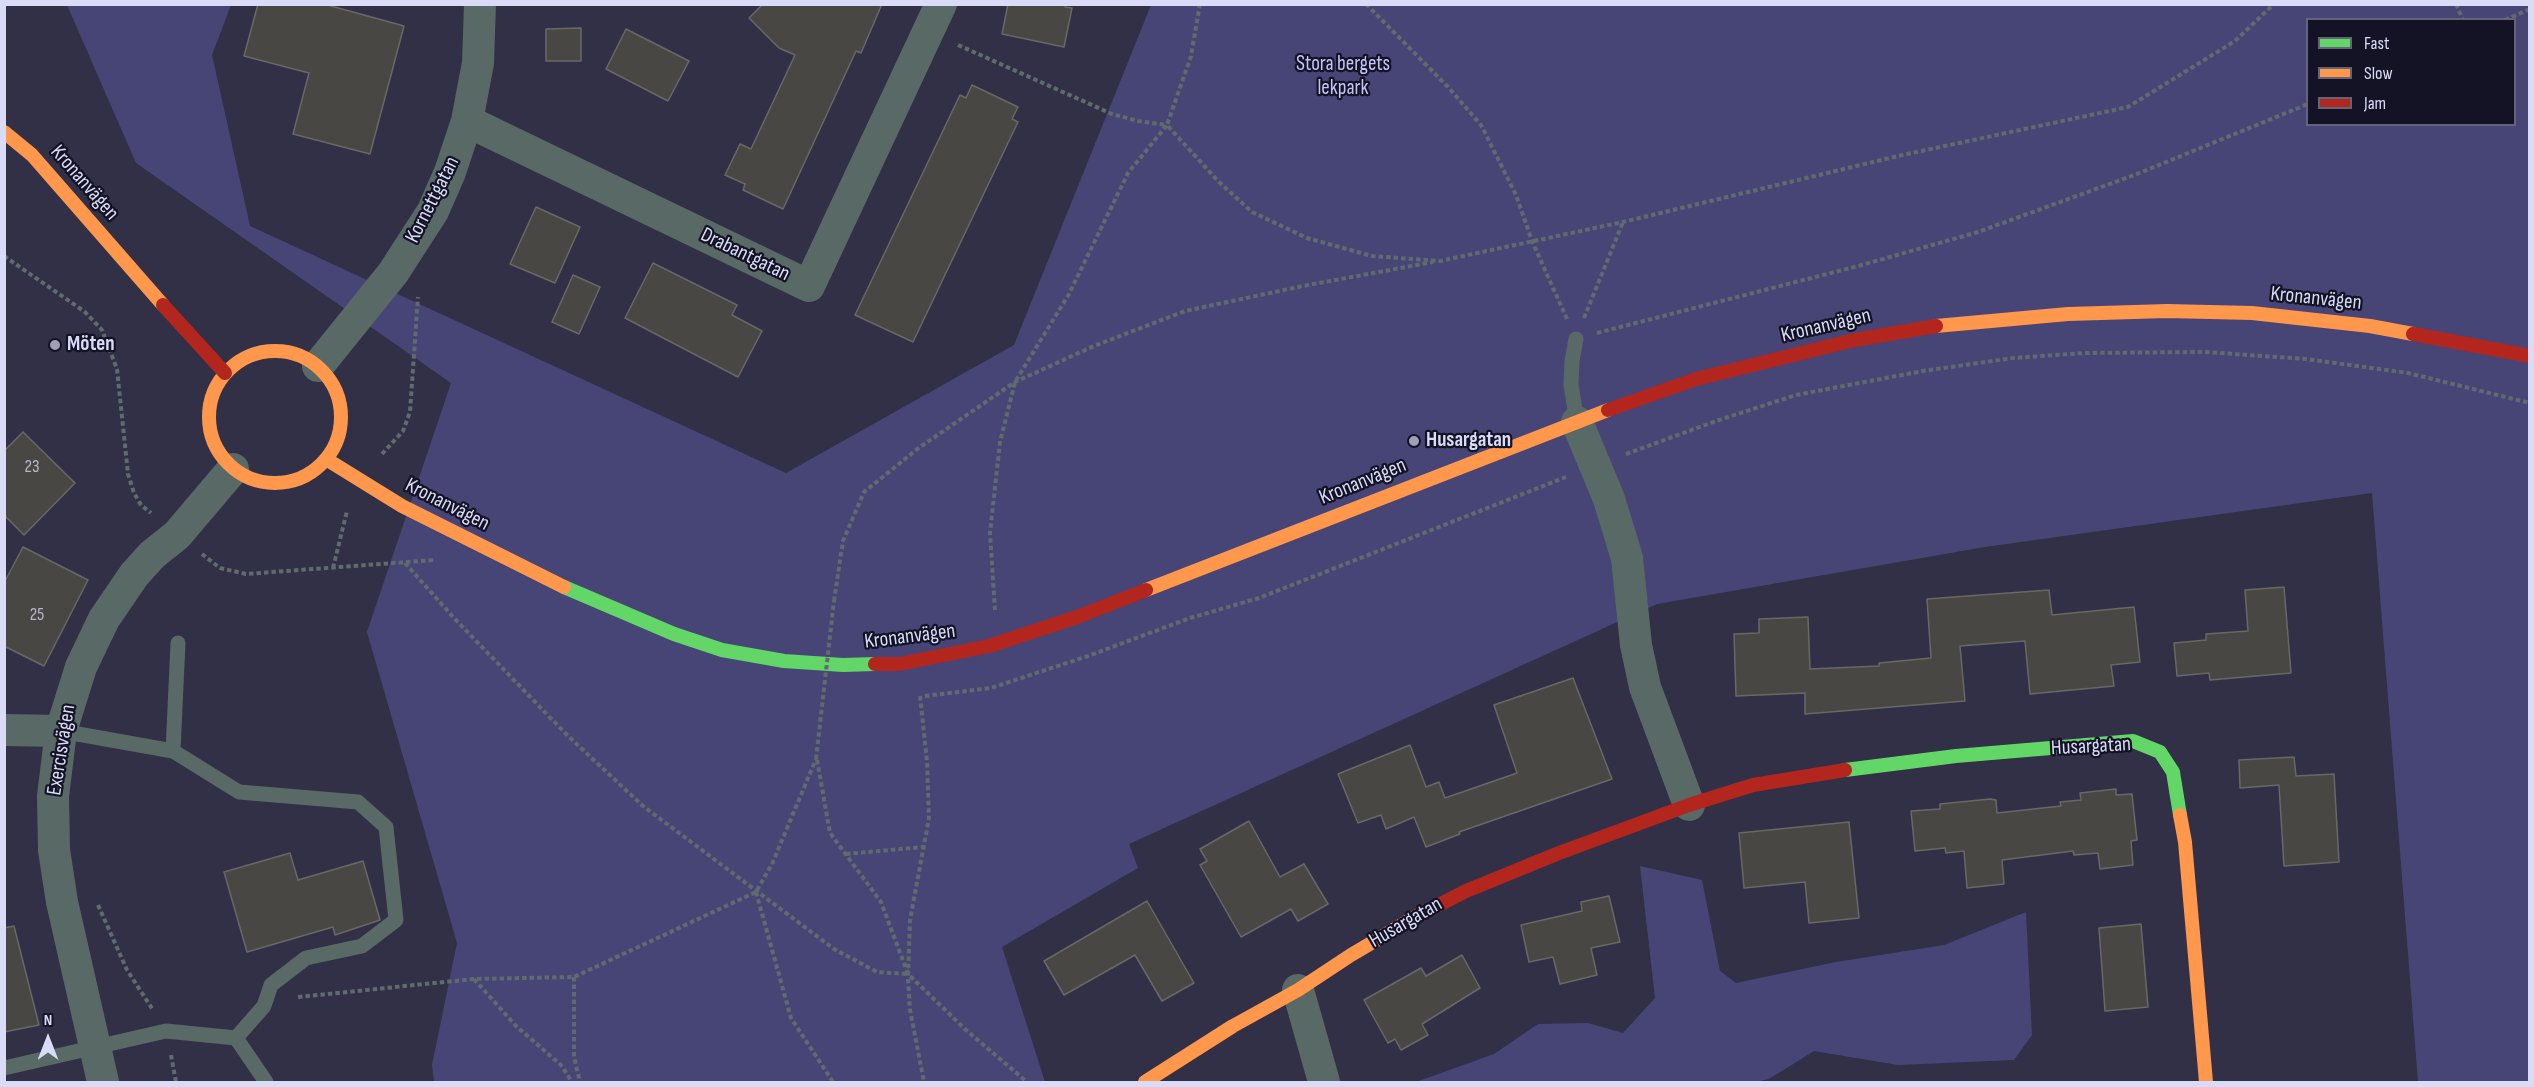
<!DOCTYPE html>
<meta charset="utf-8">
<style>
body{margin:0}
#map{position:relative;width:2534px;height:1087px;overflow:hidden;background:#313046;font-family:"Sofia Sans Condensed",sans-serif}
canvas{display:block}
.frame{position:absolute;inset:0;border:6px solid #dadbf6;pointer-events:none}
.legend{position:absolute;left:2306px;top:18px;width:210px;height:108px;box-sizing:border-box;background:#131325;border:2px solid #636379;margin:0;padding:8px 10px;list-style:none;font-size:18px;color:#dadbf6}
.legend li{display:flex;align-items:center;gap:12px;height:30px}
.legend b{width:30px;border:2px solid #636379}
.north{position:absolute;left:18px;top:1009px;width:60px;height:60px;-webkit-text-stroke:4px #131325;paint-order:stroke;rotate:0deg;font-size:16px;font-weight:700;line-height:24px;text-align:center;color:#dadbf6}
.north::after{content:'';display:block;margin:auto;width:21px;height:27px;background:#dadbf6;clip-path:polygon(50% 0,100% 100%,50% 72%,0 100%)}
</style>
<div id="map">
<canvas width="2534" height="1087"></canvas>
<div class="frame"></div>
<ul class="legend">
<li><b style="height:8px;background:#63d668"></b>Fast</li>
<li><b style="height:8px;background:#ff974d"></b>Slow</li>
<li><b style="height:8px;background:#b3261e"></b>Jam</li>
</ul>
<div class="north">N</div>
</div>
<script>
const ctx = document.querySelector('canvas').getContext('2d');
ctx.lineJoin = 'round';
function fill(path, color) { ctx.fillStyle = color; ctx.fill(path, 'evenodd'); }
const shape = rows => new Path2D(rows.map(r => 'M' + r).join(''));
function trace(path, color, width, dash) { ctx.strokeStyle = color; ctx.lineWidth = width; ctx.lineCap = dash ? 'butt' : 'round'; ctx.setLineDash(dash || []); ctx.stroke(path); }
function label(font, color, halo, rows, align = 'center') {
  ctx.font = font + ' "Sofia Sans Condensed",sans-serif'; ctx.lineWidth = 4.5; ctx.setLineDash([]); ctx.textBaseline = 'middle'; ctx.strokeStyle = halo; ctx.fillStyle = color; for (const [text, x, y, turn = 0] of rows) {
    ctx.save(); ctx.translate(x, y); ctx.rotate((+turn || 0) * Math.PI / 180); ctx.textAlign = isNaN(turn) ? turn : align; if (halo) ctx.strokeText(text, 0, 0); ctx.fillText(text, 0, 0); ctx.restore();
  }
}
const green = shape([
 [67,5,231,5,212,55,250,226,786,473,1014,345,1151,5,2529,5,2529,1082,2418,1082,2372,493,1985,547,1657,604,1129,844,1138,868,1002,947,1045,1082,434,1082,432,1065,457,943,367,632,451,383,136,163],
 [2308,20,2514,20,2514,124,2308,124],
 [1640,866,1702,880,1720,971,1736,983,1836,962,1944,945,2026,912,2032,1035,2014,1060,1898,1065,1814,1051,1769,1079,1756,1082,1416,1082,1494,1054,1538,1024,1588,1023,1623,1033,1655,998]
]);
const building = shape([
 [258,4,324,4,404,26,370,154,293,134,309,73,244,56,258,4],
 [763,4,882,4,861,53,856,51,783,209,743,190,745,184,725,175,740,144,751,149,795,55,779,48,749,18,763,4],
 [1008,4,1066,4,1065,7,1072,8,1064,47,1002,34,1008,4],
 [581,28,581,61,546,61,546,29,581,28],
 [626,29,689,61,668,101,606,69,626,29],
 [972,85,1018,107,1012,119,1018,122,913,342,855,315,960,95,966,98,972,85],
 [536,207,580,227,555,283,510,264,536,207],
 [653,263,737,305,732,315,762,331,738,377,625,318,653,263],
 [573,275,600,287,579,334,552,322,573,275],
 [23,432,75,483,24,535,4,515,4,451,23,432],
 [23,547,88,580,44,666,4,646,4,583,23,547],
 [2284,587,2291,673,2210,680,2209,673,2177,676,2174,643,2206,640,2206,634,2248,631,2245,590,2284,587],
 [2049,590,2052,615,2134,607,2140,662,2111,665,2114,686,2030,694,2025,641,1960,646,1965,701,1805,714,1805,693,1736,696,1734,634,1759,633,1759,619,1808,617,1810,669,1879,666,1879,663,1931,658,1927,599,2049,590],
 [1573,678,1612,779,1459,832,1460,834,1426,847,1414,817,1386,829,1381,815,1358,823,1338,774,1410,745,1426,787,1439,782,1445,798,1517,773,1494,705,1573,678],
 [2294,757,2296,776,2334,774,2339,862,2284,866,2279,785,2240,788,2239,760,2294,757],
 [2116,789,2116,795,2132,794,2137,840,2131,841,2133,865,2100,869,2098,853,2074,855,2073,851,2002,860,2004,884,1967,888,1964,851,1946,853,1945,848,1915,851,1911,811,1940,809,1940,804,1990,799,1996,800,1997,813,2061,806,2060,802,2081,800,2080,793,2116,789],
 [1249,821,1280,877,1304,864,1328,904,1298,921,1291,909,1241,937,1200,865,1207,861,1200,849,1249,821],
 [1849,822,1859,918,1809,923,1805,882,1744,888,1739,833,1849,822],
 [290,853,298,880,363,861,380,920,335,935,333,927,247,952,224,872,290,853],
 [1609,896,1620,942,1591,948,1597,975,1560,984,1553,957,1529,962,1521,925,1582,911,1581,902,1609,896],
 [1147,901,1194,983,1162,1001,1135,955,1064,995,1044,961,1147,901],
 [2141,924,2148,1007,2105,1011,2099,928,2141,924],
 [14,926,39,1025,4,1032,4,928,14,926],
 [1462,955,1480,988,1422,1024,1428,1035,1401,1050,1395,1039,1388,1043,1364,1000,1421,968,1426,976,1462,955]
]);
const path = shape([
 [1200,4,1191,56,1167,125,1218,181,1252,212,1307,238,1372,256,1440,261,1623,222,1898,156,2128,107,2235,41,2274,4],
 [1366,4,1448,87,1481,125,1516,195,1532,241,1567,319],
 [2456,4,2463,20],
 [2505,20,2530,9],
 [958,45,1112,114,1138,121,1166,125],
 [4,256,85,312,102,330,117,369,128,474,134,493,141,505,151,513],
 [1584,318,1623,222],
 [1597,333,1862,265,1978,232,2137,174,2308,104],
 [382,454,403,431,410,412,418,297],
 [1626,454,1716,421,1796,395,1923,371,2013,358,2085,353,2205,352,2306,359,2408,373,2530,403],
 [202,554,220,568,246,574,434,560],
 [405,563,454,618,567,735,643,806,834,949,877,972,908,974],
 [333,568,347,511],
 [834,601,843,541,864,492,920,447,1015,382,1094,346,1185,311,1303,286,1433,262],
 [995,610,990,533,1000,442,1015,382,1069,294,1128,173,1167,125],
 [920,696,927,761,929,818,910,920,908,978,910,1010,924,1082],
 [925,696,991,688,1088,656,1190,618,1259,598,1566,477],
 [817,760,830,833,881,902,908,974,966,1030,1027,1082],
 [846,854,923,847],
 [756,892,791,1018,833,1082],
 [98,905,127,970,153,1010],
 [574,977,574,1057,580,1082],
 [474,979,516,1026,561,1065,572,1082],
 [298,997,474,979,574,977,756,892,772,864,816,759],
 [171,1055,176,1082]
]);
const lane = shape([
 [1576,339,1572,361,1571,385,1577,422],
 [61,731,173,751,239,792,358,802,386,827,396,920,362,946,306,958,271,985,264,1006,236,1038],
 [173,751,178,643],
 [4,1068,166,1031,236,1038,266,1082]
]);
const street = shape([
 [467,121,809,286,941,4],
 [318,366,393,273,433,211,450,172,467,121,478,63,480,4],
 [1577,422,1609,499,1627,558,1636,645,1645,687,1689,805],
 [4,730,61,731],
 [1298,990,1324,1082],
 [103,1082,62,902,54,850,53,796,61,731,81,667,104,619,134,575,152,555,177,535,233,469]
]);
const fast = shape([
 [564,587,674,634,722,650,784,661,843,665,875,664],
 [1845,770,1956,756,2133,741,2160,752,2173,772,2180,815]
]);
const slow = shape([
 [4,132,32,155,163,305],
 [1936,326,2068,314,2167,311,2252,313,2370,326,2413,334],
 '209 417a66 66 0 1 1 132 0a66 66 0 1 1-132 0Z',
 [326,459,402,506,564,587],
 [1146,590,1608,410],
 [2180,815,2185,842,2206,1082],
 [1145,1082,1233,1026,1298,990,1351,955,1417,916]
]);
const jam = shape([
 [163,305,225,373],
 [2413,334,2530,356],
 [1608,410,1696,379,1854,340,1936,326],
 [875,664,899,664,989,646,1077,617,1146,590],
 [1417,916,1466,891,1559,853,1689,805,1753,785,1845,770]
]);
const pathBridge = shape([
 [816,759,834,601]
]);
const markers = [
 [55,345,6,"#9f9fb8"],
 [1414,441,6,"#9f9fb8"]
];
const numberNames = [
 ["23",32,467],
 ["25",37,615]
];
const parkNames = [
 ["Stora bergets",1343,65],
 ["lekpark",1343,89]
];
const streetNames = [
 ["Kronanvägen",84,183,49],
 ["Kornettgatan",433,200,-63],
 ["Drabantgatan",745,255,26],
 ["Kronanvägen",2316,299,6],
 ["Kronanvägen",1826,326,-13],
 ["Kronanvägen",1363,482,-22],
 ["Kronanvägen",447,505,27],
 ["Kronanvägen",910,637,-7],
 ["Husargatan",2091,747,-3],
 ["Exercisvägen",62,750,-81],
 ["Husargatan",1406,923,-30]
];
const poiNames = [
 ["Möten",67,345],
 ["Husargatan",1426,441]
];
fill(green, '#474576');
fill(building, '#484744');
trace(building, '#696867', 1.5);
trace(path, '#616a6e', 4, [4.5, 3]);
trace(lane, '#596965', 15);
trace(street, '#596965', 32);
trace(fast, '#63d668', 14);
trace(slow, '#ff974d', 14);
trace(jam, '#b3261e', 14);
trace(pathBridge, '#616a6e', 4, [4.5, 3]);
for (const [x, y, r, color] of markers) { const dot = new Path2D(); dot.arc(x, y, r, 0, 2 * Math.PI); ctx.fillStyle = color; ctx.fill(dot); trace(dot, '#131325', 2); }
label('18px', '#b6b6ca', null, numberNames);
label('21px', '#c4c5f9', '#131325', parkNames);
label('21px', '#dadbf6', '#131325', streetNames);
label('bold 21px', '#dadbf6', '#131325', poiNames, 'left');
</script>
